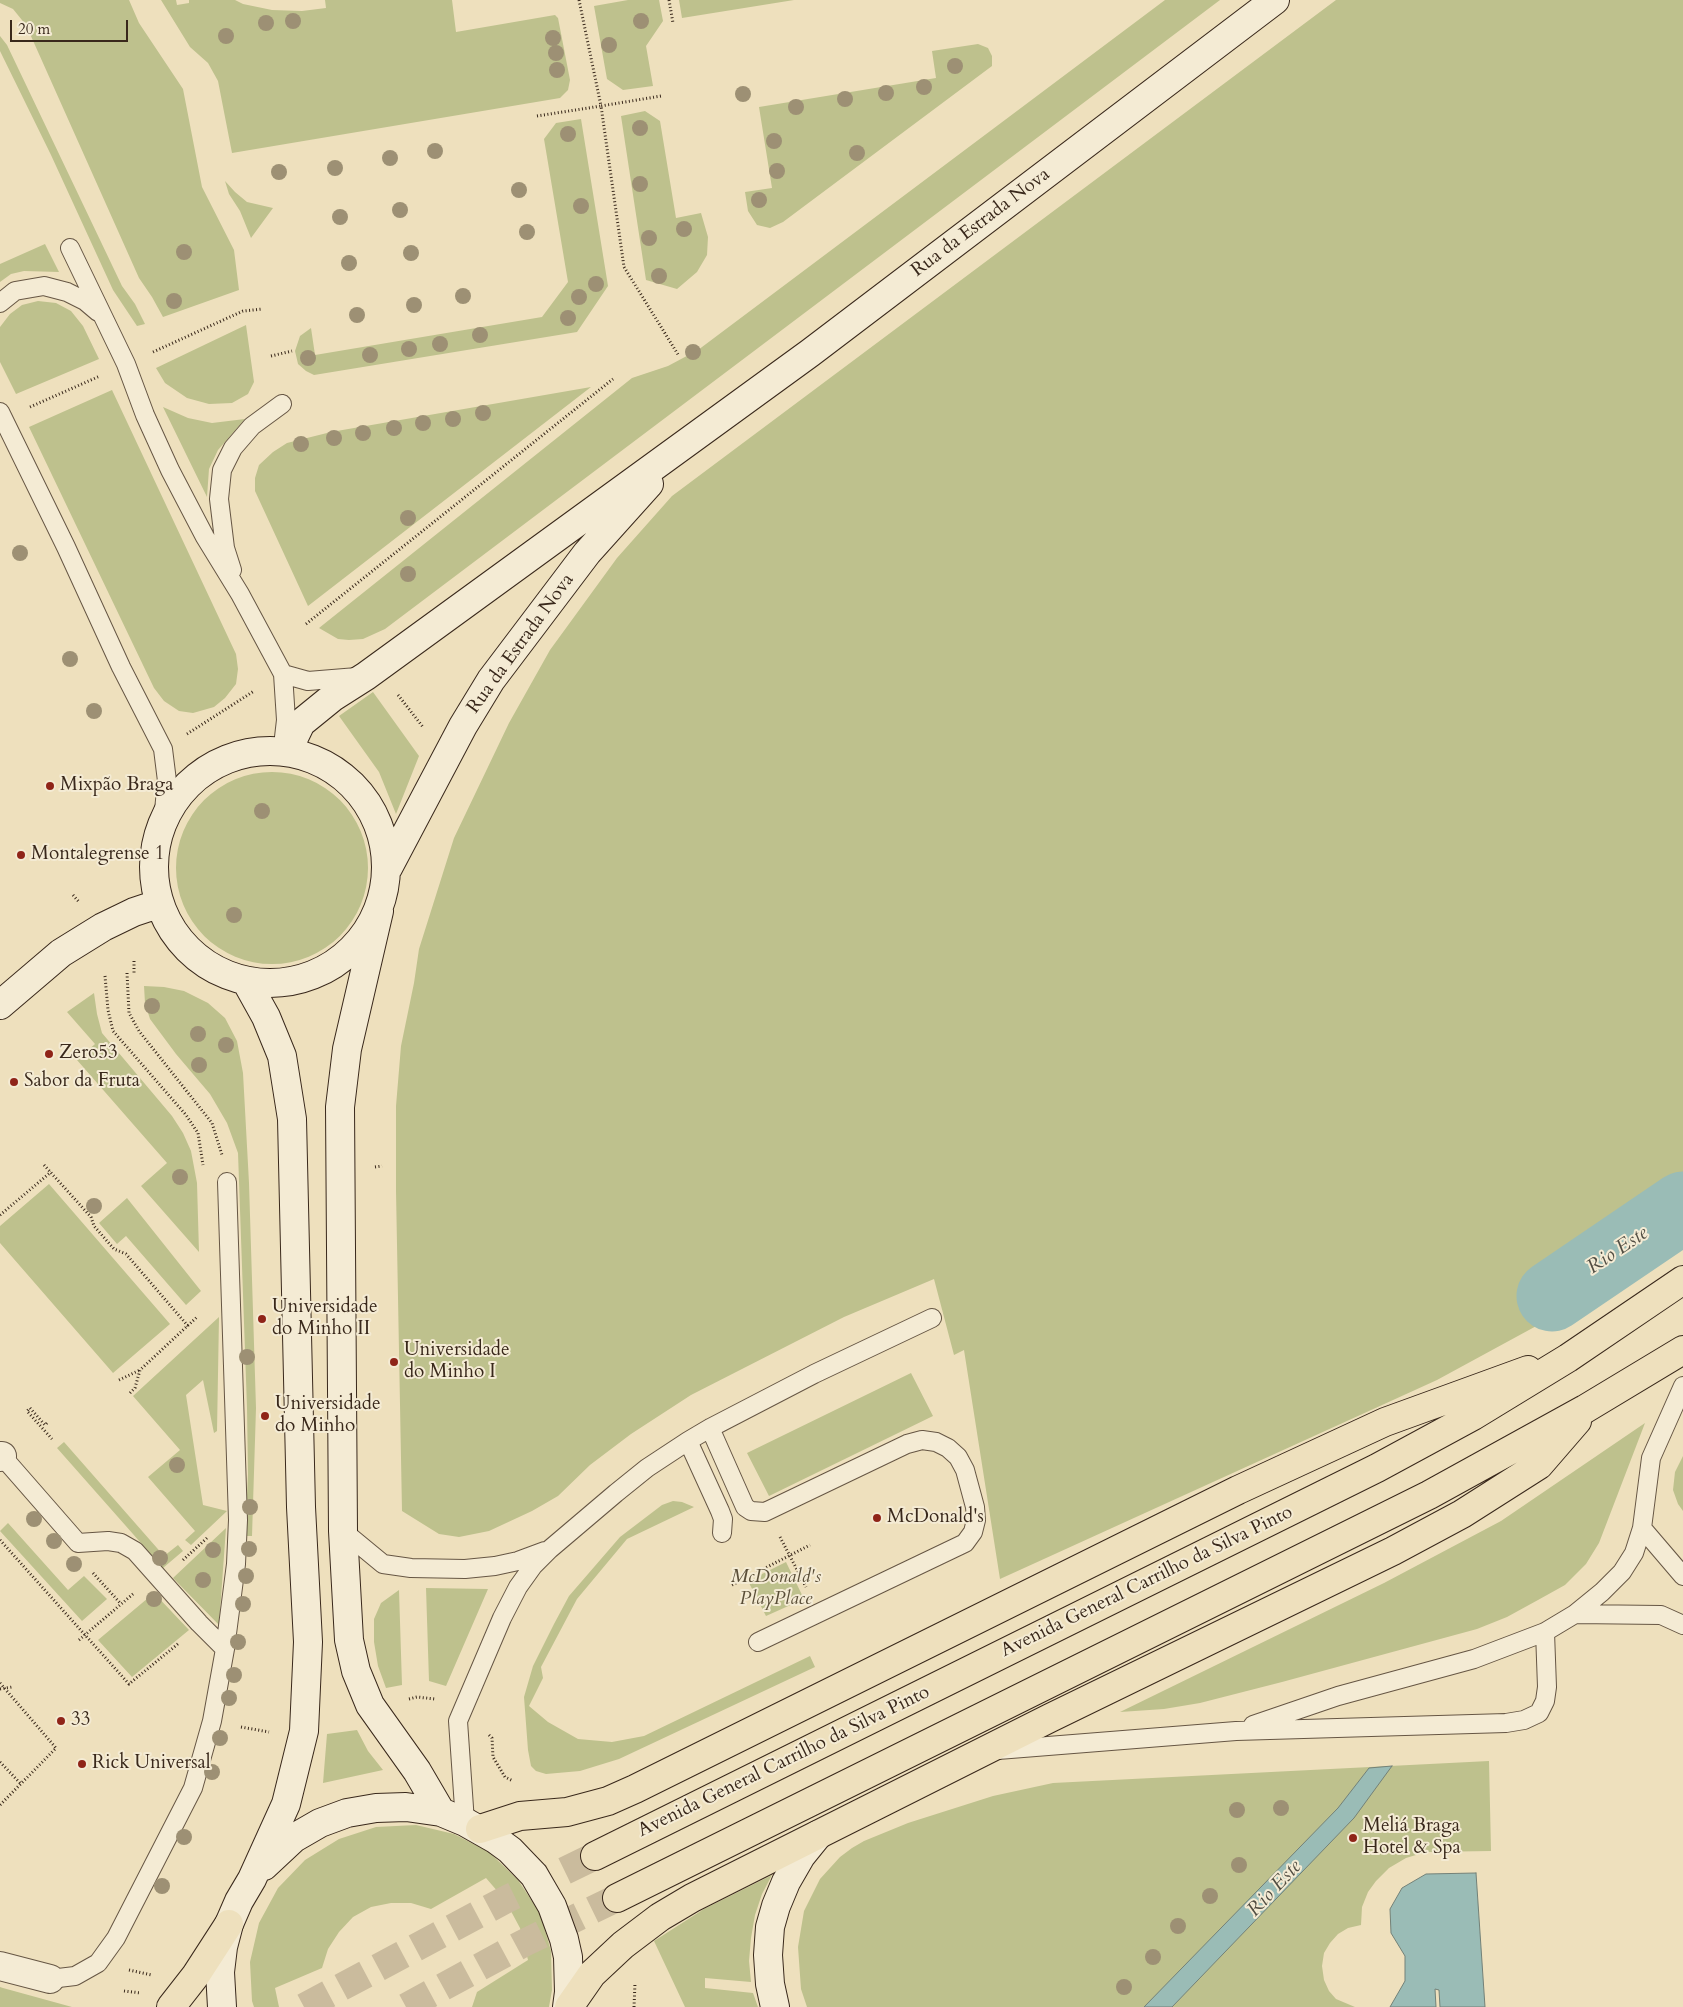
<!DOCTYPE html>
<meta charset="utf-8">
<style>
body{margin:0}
#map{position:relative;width:1683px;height:2007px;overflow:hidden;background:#eee0bd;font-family:Cardo,serif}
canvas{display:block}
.scale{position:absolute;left:10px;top:20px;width:118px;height:22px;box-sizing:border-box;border:2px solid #39281b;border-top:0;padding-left:6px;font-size:15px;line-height:18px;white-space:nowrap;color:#39281b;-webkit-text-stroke:4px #f4ebd4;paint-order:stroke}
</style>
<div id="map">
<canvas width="1683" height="2007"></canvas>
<div class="scale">20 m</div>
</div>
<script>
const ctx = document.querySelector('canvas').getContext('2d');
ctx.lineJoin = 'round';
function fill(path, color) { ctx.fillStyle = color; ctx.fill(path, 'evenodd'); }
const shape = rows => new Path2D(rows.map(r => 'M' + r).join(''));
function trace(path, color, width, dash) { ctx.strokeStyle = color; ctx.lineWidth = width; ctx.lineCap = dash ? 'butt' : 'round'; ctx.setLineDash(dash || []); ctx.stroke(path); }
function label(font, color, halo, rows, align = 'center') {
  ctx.font = font + ' Cardo,serif'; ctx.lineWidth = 4; ctx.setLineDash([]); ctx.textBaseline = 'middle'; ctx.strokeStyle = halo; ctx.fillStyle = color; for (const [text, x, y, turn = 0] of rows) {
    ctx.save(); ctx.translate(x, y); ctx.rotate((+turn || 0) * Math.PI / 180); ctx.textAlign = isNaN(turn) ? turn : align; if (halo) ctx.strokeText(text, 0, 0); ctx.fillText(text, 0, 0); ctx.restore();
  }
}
const green = shape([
 [0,0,129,0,139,23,183,89,202,187,234,250,239,290,163,317,152,297,139,278,26,25,13,9,0,3],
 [161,0,176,0,177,5,189,3,189,0,235,0,243,4,272,10,302,11,326,8,325,0,452,0,456,32,555,15,558,18,570,80,568,90,560,98,232,153,218,81,208,63,190,47],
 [628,0,659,0,663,21,646,46,653,86,623,90,607,79,594,6],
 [679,0,794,0,682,18],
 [1165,0,1220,0,385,629,363,639,349,640,338,639,319,628,632,378,668,366,698,350],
 [1336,0,1683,0,1683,1241,1654,1262,1437,1380,1000,1579,964,1350,954,1355,934,1279,844,1317,691,1395,631,1434,590,1465,558,1496,532,1511,489,1531,459,1537,439,1534,402,1511,396,1191,396,1106,401,1046,414,983,419,949,454,838,509,723,550,650,617,558,672,496],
 [0,36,7,45,122,286,135,304,145,324,137,326,113,290,51,155,0,51],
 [978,44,988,48,992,56,992,66,783,222,770,228,757,225,748,211,745,192,772,188,759,107,936,78,932,51],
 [645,111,660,121,676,218,701,213,708,237,707,255,697,272,677,289,646,280,621,116],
 [581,119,608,286,577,332,314,375,306,371,298,364,295,351,300,336,311,328,315,355,542,317,568,282,544,139,556,123],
 [225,181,235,192,247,202,273,208,251,238,240,211,229,194],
 [45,244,59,272,24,271,11,274,0,282,0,264],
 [38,301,56,303,71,311,83,326,99,359,16,394,0,362,0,327,10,314,22,305],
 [246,325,254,382,248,394,232,403,209,404,187,398,165,383,156,368],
 [591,387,308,606,255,491,255,478,259,465,273,452,287,443,331,432],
 [112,390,236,654,238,669,236,684,225,698,214,707,193,713,179,711,164,701,154,688,29,427],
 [163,407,188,418,212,423,245,419,218,450,209,469,207,497],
 [373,692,419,756,396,814,379,772,339,716],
 '176 868a96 96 0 1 1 192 0a96 96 0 1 1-192 0Z',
 [144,986,164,987,184,991,208,1003,225,1018,237,1041,243,1073,249,1183,256,1408,252,1536,245,1536,248,1474,247,1408,238,1153,227,1123,210,1094,176,1054,150,1019,145,1003],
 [94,993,97,1014,102,1033,172,1116,183,1133,191,1151,197,1183,199,1252,141,1186,167,1163,77,1060,95,1044,67,1012],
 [49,1184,170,1324,113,1373,0,1243,0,1226],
 [127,1198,201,1291,186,1305,126,1236,117,1244,99,1223],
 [219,1317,217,1431,214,1433,203,1380,186,1395,203,1505,227,1511,191,1545,185,1540,195,1531,148,1477,180,1450,133,1396],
 [911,1373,933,1416,769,1496,747,1453],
 [1645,1423,1599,1543,1586,1564,1565,1585,1538,1600,1507,1617,1477,1629,1282,1682,1200,1703,1164,1709,1120,1712,1384,1583,1501,1521],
 [64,1442,164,1556,178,1545,183,1551,163,1568,57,1448],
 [1683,1456,1683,1511,1678,1504,1673,1490,1675,1472],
 [673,1501,682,1502,694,1507,627,1539,577,1599,541,1667,543,1678,529,1706,548,1722,578,1739,612,1742,644,1736,810,1656,815,1667,619,1759,580,1771,546,1774,536,1771,531,1766,528,1750,524,1697,533,1666,554,1624,569,1596,620,1537,662,1505],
 [8,1523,68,1590,84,1576,107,1599,82,1621,0,1531],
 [226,1528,219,1625,173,1578],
 [786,1562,804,1599,766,1616,748,1581],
 [426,1588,488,1589,446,1686,429,1681],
 [399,1590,402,1685,386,1688,378,1666,374,1642,374,1619,381,1603],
 [154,1593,189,1630,132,1677,98,1640],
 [357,1730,368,1751,383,1770,323,1783,327,1734],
 [1489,1761,1491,1851,1426,1852,1406,1858,1389,1868,1376,1881,1368,1892,1362,1907,1361,1925,1348,1928,1338,1934,1330,1943,1324,1953,1322,1966,1324,1980,1329,1991,1336,1999,1355,2007,807,2007,801,1989,798,1947,804,1911,820,1879,840,1857,852,1848,864,1841,908,1823,993,1796,1053,1783],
 [416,1825,454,1834,489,1852,518,1880,540,1913,551,1951,552,1990,549,2007,472,2007,477,1992,528,1960,520,1928,505,1900,486,1878,431,1909,411,1903,391,1903,371,1907,353,1917,339,1932,328,1949,322,1968,275,1988,279,2007,254,2007,252,2001,250,1962,259,1923,278,1888,305,1860,339,1839,376,1827],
 [772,1875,762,1894,755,1915,751,1938,749,1961,751,1982,705,1978,705,1988,753,1993,758,2007,685,2007,654,1941,704,1909],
 [0,1987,3,1988,72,2007,0,2007]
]);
const water = shape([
 [1392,1766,1354,1818,1172,2007,1144,2007,1338,1808,1369,1768,1392,1766],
 [1476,1873,1485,2007,1440,2007,1439,1990,1435,1989,1436,2007,1390,2007,1405,1981,1405,1956,1391,1933,1390,1909,1402,1888,1426,1874,1476,1873]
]);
const river = shape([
 [1552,1296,1683,1207]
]);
const primaryTunnel = shape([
 [304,2007,505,1900,595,1856],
 [406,2007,524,1943,617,1898]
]);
const path = shape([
 [579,0,601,106,661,96],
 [669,0,673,23],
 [537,116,601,106,624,267,679,356],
 [153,352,243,311,263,309],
 [271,356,292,351],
 [30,407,100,376],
 [306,624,613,379],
 [398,695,423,727],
 [187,734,254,691],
 [73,895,79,902],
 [134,961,134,974],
 [127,973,129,1013,139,1031,212,1123,222,1155],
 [105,976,108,1010,113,1031,186,1115,198,1133,203,1165],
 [44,1165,91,1217,94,1226,114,1249,126,1254,188,1326],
 [375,1167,382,1166],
 [0,1215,51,1172],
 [119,1380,140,1370],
 [130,1393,135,1388,140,1370,197,1317],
 [47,1423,45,1425,30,1408,27,1411,52,1439],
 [780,1537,806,1587],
 [0,1540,129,1684,179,1643],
 [183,1560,208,1537],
 [93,1573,121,1604],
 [732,1585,810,1545],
 [79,1640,133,1594],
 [0,1683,56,1748,0,1805],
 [0,1689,12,1687],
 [409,1699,417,1697,435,1699],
 [241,1727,269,1732],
 [489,1735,492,1738,493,1757,505,1777,513,1781],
 [0,1762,21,1784],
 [129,1970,152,1975],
 [124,1991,141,1993],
 [634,2007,635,1983]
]);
const lane = shape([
 [70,248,126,364,145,415,170,470,205,537,240,594,283,674,286,720,283,746],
 [0,303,15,291,44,286,67,292,85,301,98,312],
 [0,412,66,547,121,667,163,749,167,781,163,820],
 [232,570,225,548,219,499,222,470,233,448,252,426,282,404],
 [283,674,308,681,357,677],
 [710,1428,745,1507,751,1511,765,1512,907,1444,922,1440,936,1442,948,1448,958,1457,965,1470,975,1507,976,1520,973,1532,965,1543,758,1642],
 [688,1441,720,1511,723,1519,722,1533],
 [2,1456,78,1543,108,1541,121,1543,135,1551,199,1623,225,1649],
 [1642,1528,1683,1576],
 [343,1531,383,1564,411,1568,465,1569,495,1566,518,1561,545,1551],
 [1575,1614,1661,1615,1683,1625],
 [1253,1725,1338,1696,1474,1659,1545,1632,1575,1614,1602,1592,1622,1572,1634,1553,1642,1528,1651,1458,1683,1386],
 [998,1750,1236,1731,1506,1723,1524,1720,1539,1713,1545,1701,1547,1687,1545,1632],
 [465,1822,458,1721,502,1618,518,1587,533,1566,550,1549,616,1493,647,1468,688,1441,710,1428,814,1374,932,1318],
 [50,1979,75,1976,98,1963,116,1938,193,1788,212,1721,225,1649,236,1564,238,1520,227,1182]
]);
const street = shape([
 [0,1457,2,1456],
 [0,1966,50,1979]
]);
const secondary = shape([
 '154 867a116 116 0 1 1 232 0a116 116 0 1 1-232 0Z',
 [287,752,301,723,333,697,366,676,810,353,1275,0],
 [388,868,463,726,491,680,587,553,649,484],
 [379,911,347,1049,340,1107,343,1531,349,1640,356,1671,370,1705,417,1771,441,1812],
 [0,1005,61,953,103,927,134,912,158,904],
 [264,1866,294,1838,320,1823,347,1813,376,1808,406,1807,441,1812,465,1822,495,1839,510,1850,534,1875,552,1906,564,1939,568,1957,569,1992,567,2007],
 [222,2007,220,1972,223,1947,229,1924,239,1901,252,1879,286,1804,304,1731,308,1642,301,1507,292,1119,282,1056,266,1017,246,981],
 [775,2007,770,1984,768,1955,770,1927,776,1906,786,1882,801,1856,818,1835]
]);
const primary = shape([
 [480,1829,520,1816,567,1812,608,1801,635,1789,1238,1490,1385,1422,1528,1370],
 [595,1856,1377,1468,1473,1416,1568,1358,1683,1280],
 [617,1898,1429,1495,1585,1409,1683,1350],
 [171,2007,196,1975,229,1924],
 [569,2007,592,1974,623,1945,660,1917,692,1898,1050,1718,1393,1551,1462,1514,1539,1465,1577,1421]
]);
const trees = [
 [293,21],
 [641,21],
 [266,23],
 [226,36],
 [553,38],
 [609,45],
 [556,53],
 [955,66],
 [557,70],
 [924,87],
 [886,93],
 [743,94],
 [845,99],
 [796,107],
 [640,128],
 [568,134],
 [774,141],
 [435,151],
 [857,153],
 [390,158],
 [335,168],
 [777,171],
 [279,172],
 [640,184],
 [519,190],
 [759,200],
 [581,206],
 [400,210],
 [340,217],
 [684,229],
 [527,232],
 [649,238],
 [184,252],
 [411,253],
 [349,263],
 [659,276],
 [596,284],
 [463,296],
 [579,297],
 [174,301],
 [414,305],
 [357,315],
 [568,318],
 [480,335],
 [440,344],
 [409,349],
 [693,352],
 [370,355],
 [308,358],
 [483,413],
 [453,419],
 [423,423],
 [394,428],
 [363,433],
 [334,438],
 [301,444],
 [408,518],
 [20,553],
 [408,574],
 [70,659],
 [94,711],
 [262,811],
 [234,915],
 [152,1006],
 [198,1034],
 [226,1045],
 [199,1065],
 [180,1177],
 [94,1206],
 [247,1357],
 [177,1465],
 [250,1507],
 [34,1519],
 [54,1541],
 [249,1549],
 [213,1550],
 [160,1558],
 [74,1564],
 [246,1576],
 [203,1580],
 [154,1599],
 [243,1604],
 [238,1642],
 [234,1675],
 [229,1698],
 [220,1738],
 [212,1772],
 [1281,1808],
 [1237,1810],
 [184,1837],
 [1239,1865],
 [162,1886],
 [1210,1896],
 [1178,1926],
 [1153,1957],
 [1124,1987]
];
const markers = [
 [50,786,5,"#8f2418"],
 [21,855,5,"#8f2418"],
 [49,1054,5,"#8f2418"],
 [14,1082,5,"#8f2418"],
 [262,1319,5,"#8f2418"],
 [394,1362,5,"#8f2418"],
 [265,1416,5,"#8f2418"],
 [877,1518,5,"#8f2418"],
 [61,1721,5,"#8f2418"],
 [82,1764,5,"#8f2418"],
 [1353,1838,5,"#8f2418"]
];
const streetNames = [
 ["Rua da Estrada Nova",981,223,-37],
 ["Rua da Estrada Nova",521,644,-54],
 ["Avenida General Carrilho da Silva Pinto",1147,1582,-26],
 ["Avenida General Carrilho da Silva Pinto",784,1762,-26]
];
const poiNames = [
 ["Mixpão Braga",60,786],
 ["Montalegrense 1",31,855],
 ["Zero53",59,1054],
 ["Sabor da Fruta",24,1082],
 ["Universidade",272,1308],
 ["do Minho II",272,1330],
 ["Universidade",404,1351],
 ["do Minho I",404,1373],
 ["Universidade",275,1405],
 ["do Minho",275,1427],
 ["McDonald's",887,1518],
 ["33",71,1721],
 ["Rick Universal",92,1764],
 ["Meliá Braga",1363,1827],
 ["Hotel & Spa",1363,1849]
];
const parkNames = [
 ["McDonald's",776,1578],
 ["PlayPlace",776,1600]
];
const waterNames = [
 ["Rio Este",1618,1251,-34],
 ["Rio Este",1275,1889,-47]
];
fill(green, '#bec18d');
fill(water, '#9abcb6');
trace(water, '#738178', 1);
trace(river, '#9abcb6', 71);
trace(primaryTunnel, '#cabb9d', 28, [28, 14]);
trace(lane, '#665644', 20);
trace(street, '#665644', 30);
trace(secondary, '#39281b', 30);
trace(primary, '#39281b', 30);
trace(path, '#39281b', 3, [1, 2.5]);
trace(lane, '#f4ebd4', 18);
trace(street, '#f4ebd4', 28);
trace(secondary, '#f4ebd4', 28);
trace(primary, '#eee0bd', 28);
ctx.fillStyle = '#9d9074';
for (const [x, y] of trees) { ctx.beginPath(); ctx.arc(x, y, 8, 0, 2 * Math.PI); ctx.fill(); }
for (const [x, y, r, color] of markers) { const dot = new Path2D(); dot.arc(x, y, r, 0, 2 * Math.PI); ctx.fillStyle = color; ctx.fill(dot); trace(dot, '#f4ebd4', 2); }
label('19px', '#39281b', '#f4ebd4', streetNames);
label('19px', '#39281b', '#f4ebd4', poiNames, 'left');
label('italic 19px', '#5a4e38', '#f4ebd4', parkNames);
label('italic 20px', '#514d42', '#f4ebd4', waterNames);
</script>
